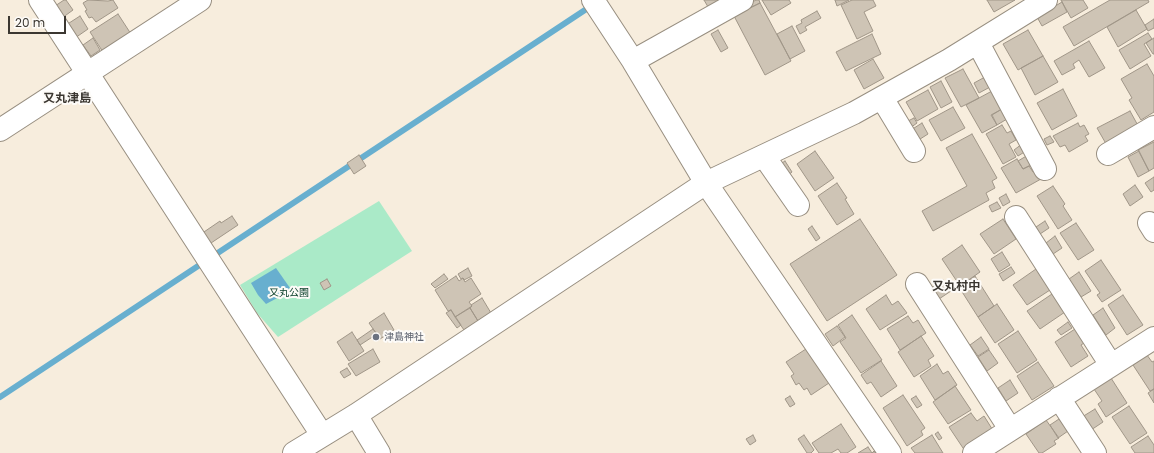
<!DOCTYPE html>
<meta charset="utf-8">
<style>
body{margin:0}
#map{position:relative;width:1154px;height:453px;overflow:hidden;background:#f7eddd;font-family:Poppins,sans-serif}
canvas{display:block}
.scale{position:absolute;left:8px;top:16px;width:58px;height:18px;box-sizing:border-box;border:2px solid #3b3731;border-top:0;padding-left:5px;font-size:12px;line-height:14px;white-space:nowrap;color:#3b3731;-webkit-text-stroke:3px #fdfbf8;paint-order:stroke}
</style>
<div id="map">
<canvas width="1154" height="453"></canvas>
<div class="scale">20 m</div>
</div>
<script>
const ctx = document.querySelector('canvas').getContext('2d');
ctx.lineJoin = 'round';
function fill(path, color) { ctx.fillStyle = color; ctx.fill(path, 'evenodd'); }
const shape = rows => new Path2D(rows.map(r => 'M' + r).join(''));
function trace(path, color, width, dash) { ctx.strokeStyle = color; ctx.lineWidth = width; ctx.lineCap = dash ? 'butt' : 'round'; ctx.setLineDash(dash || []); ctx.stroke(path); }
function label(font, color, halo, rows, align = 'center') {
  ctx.font = font + ' Poppins,"Noto Sans JP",sans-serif'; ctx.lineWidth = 4; ctx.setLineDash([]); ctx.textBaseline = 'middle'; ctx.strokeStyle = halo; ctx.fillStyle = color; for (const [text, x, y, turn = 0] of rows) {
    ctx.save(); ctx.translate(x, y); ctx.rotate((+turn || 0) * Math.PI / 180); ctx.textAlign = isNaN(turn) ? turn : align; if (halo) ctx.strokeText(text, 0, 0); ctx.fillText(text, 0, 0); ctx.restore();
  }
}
const green = shape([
 [379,201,412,251,278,337,257,313,240,285]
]);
const water = shape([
 [276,268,290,288,281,296,266,304,258,295,251,283]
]);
const stream = shape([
 [0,397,591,6]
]);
const building = shape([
 [64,0,66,0,73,10,62,18,55,6,64,0],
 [88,0,108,1,113,0,118,8,96,22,92,17,89,18,85,11,87,10,83,3,88,0],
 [704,0,733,0,711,12,704,0],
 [756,0,759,0,760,3,735,15,733,12,756,0],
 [762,0,789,0,791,3,771,15,762,0],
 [835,0,849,0,837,6,835,0],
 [852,0,873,0,876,6,864,12,873,31,857,39,841,5,852,0],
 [987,0,1015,0,994,12,987,0],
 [1061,0,1083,0,1088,8,1071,18,1061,0],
 [1110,0,1148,0,1149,2,1074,46,1063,27,1110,0],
 [1062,2,1067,12,1042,26,1037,17,1062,2],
 [760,3,791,61,765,75,734,16,760,3],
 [1136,10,1147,29,1118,47,1107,27,1136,10],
 [817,11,821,18,805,27,807,30,800,34,796,26,802,23,801,20,817,11],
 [118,14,131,34,103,52,90,32,118,14],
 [80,16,88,29,75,38,66,25,80,16],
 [1154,19,1154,28,1148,31,1145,25,1154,19],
 [792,26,805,51,790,59,777,34,792,26],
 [718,30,728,48,721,52,711,34,718,30],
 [1028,30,1043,56,1018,70,1003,44,1028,30],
 [1148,33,1152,39,1144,44,1151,56,1130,69,1119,50,1148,33],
 [872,34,881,54,846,71,836,52,872,34],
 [93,38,100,50,91,56,83,45,93,38],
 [1154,38,1154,54,1153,54,1146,43,1154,38],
 [1089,41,1105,68,1089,77,1079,60,1073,64,1075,68,1062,75,1054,61,1089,41],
 [1043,56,1058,82,1035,95,1021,68,1043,56],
 [873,59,884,78,864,89,854,70,873,59],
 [1147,64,1154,76,1154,112,1141,120,1129,100,1132,98,1121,79,1147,64],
 [963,69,979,98,961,107,945,78,963,69],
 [985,77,990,87,979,93,974,83,985,77],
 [941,81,952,102,941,108,930,87,941,81],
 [1063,89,1077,116,1052,130,1037,103,1063,89],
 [928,90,938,109,917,121,906,102,928,90],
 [992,91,1002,109,991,115,997,125,982,133,966,105,992,91],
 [953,107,965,128,941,141,929,120,953,107],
 [1002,109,1007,119,997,125,992,115,1002,109],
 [1130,111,1141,131,1109,149,1097,128,1130,111],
 [914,118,917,123,910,128,906,122,914,118],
 [922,123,928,134,917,141,911,130,922,123],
 [1078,123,1080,127,1084,125,1089,134,1085,136,1088,141,1069,152,1065,145,1060,147,1053,136,1078,123],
 [1002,125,1007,133,1011,131,1016,140,1009,144,1016,157,1003,164,986,134,1002,125],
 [972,134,997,178,992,181,995,188,986,193,989,200,933,231,922,211,967,186,946,148,972,134],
 [1050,136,1054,142,1047,145,1044,139,1050,136],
 [1154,142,1154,168,1149,171,1138,150,1154,142],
 [1022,144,1026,151,1018,156,1014,150,1022,144],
 [815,151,834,178,815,191,797,164,815,151],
 [1139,151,1149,171,1138,177,1128,157,1139,151],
 [359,155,366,166,354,174,347,163,359,155],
 [1028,155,1033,164,1023,169,1018,161,1028,155],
 [1017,159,1023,169,1029,166,1033,172,1036,170,1041,179,1016,193,1001,168,1017,159],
 [785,161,792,172,787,176,779,165,785,161],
 [1154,177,1154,190,1151,192,1145,183,1154,177],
 [837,183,847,198,845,199,854,214,837,225,818,196,837,183],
 [1135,185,1143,197,1130,206,1123,194,1135,185],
 [1053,186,1065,204,1063,206,1072,220,1058,229,1037,196,1053,186],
 [1006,194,1010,202,1003,206,999,198,1006,194],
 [997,202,1001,208,992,212,989,206,997,202],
 [232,216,238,225,208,245,201,234,220,221,221,223,232,216],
 [860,219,897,275,827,321,790,264,860,219],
 [1003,219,1016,239,994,254,980,234,1003,219],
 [1045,221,1049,228,1040,234,1036,227,1045,221],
 [1076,223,1094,250,1078,260,1060,233,1076,223],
 [812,226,820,238,816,241,808,229,812,226],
 [1055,236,1062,248,1053,254,1046,243,1055,236],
 [962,245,980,272,960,286,942,259,962,245],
 [1002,252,1010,265,999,272,991,259,1002,252],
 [1101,260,1121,290,1102,302,1097,295,1100,293,1085,271,1101,260],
 [1011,267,1015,273,1003,281,999,274,1011,267],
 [468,268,472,276,464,280,463,278,461,279,458,274,468,268],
 [1036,269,1050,290,1027,305,1013,285,1036,269],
 [1079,272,1091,291,1081,297,1069,279,1079,272],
 [444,274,448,279,435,288,431,284,444,274],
 [456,276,459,281,463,278,465,282,471,278,481,294,469,302,472,306,455,317,451,310,448,311,435,290,456,276],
 [975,276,994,306,978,317,959,287,975,276],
 [327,279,331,286,324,290,320,283,327,279],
 [943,280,951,291,939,299,931,288,943,280],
 [1052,294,1065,312,1040,329,1027,311,1052,294],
 [886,295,892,305,898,301,907,313,880,330,866,309,886,295],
 [1123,295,1143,325,1127,335,1108,305,1123,295],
 [482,298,491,313,478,321,470,308,472,306,471,305,482,298],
 [997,304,1014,330,995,343,978,317,997,304],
 [470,308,478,321,464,330,455,317,470,308],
 [1103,308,1115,328,1106,335,1093,315,1103,308],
 [451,310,461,325,457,328,446,313,451,310],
 [384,313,394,330,380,339,369,323,384,313],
 [852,315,882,360,861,373,840,342,846,338,838,325,852,315],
 [908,316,913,323,918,320,926,333,900,350,887,329,908,316],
 [1068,322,1072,328,1061,335,1057,330,1068,322],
 [837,326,845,337,833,346,825,334,837,326],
 [373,329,377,334,360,345,357,340,373,329],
 [1075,329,1084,343,1081,345,1088,356,1071,367,1055,342,1075,329],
 [1018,331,1037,360,1017,373,998,344,1018,331],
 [352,332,364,351,349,361,337,342,352,332],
 [921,336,934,356,928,360,931,366,914,377,898,352,921,336],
 [981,337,989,349,978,356,970,345,981,337],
 [809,347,832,381,811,395,807,388,804,390,799,383,796,385,791,376,794,374,786,362,809,347],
 [373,349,380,362,356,376,348,364,373,349],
 [989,350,998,363,987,371,978,357,989,350],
 [1147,355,1152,362,1154,361,1154,389,1150,391,1133,365,1147,355],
 [881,361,897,386,881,397,871,382,867,384,861,375,881,361],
 [1038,362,1054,386,1032,400,1017,376,1038,362],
 [937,364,943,374,948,371,957,385,935,400,920,376,937,364],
 [347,368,351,374,344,378,340,372,347,368],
 [1111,378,1127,403,1106,417,1098,404,1102,401,1094,389,1111,378],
 [1010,380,1018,393,1006,401,998,388,1010,380],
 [955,386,971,410,948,424,933,402,955,386],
 [1154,389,1154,403,1148,393,1154,389],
 [903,395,925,428,921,431,923,435,907,446,883,408,903,395],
 [790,396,795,404,790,407,785,399,790,396],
 [916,396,922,405,917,408,911,399,916,396],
 [1129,406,1147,433,1130,444,1112,417,1129,406],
 [1095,409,1103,422,1091,430,1082,417,1095,409],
 [971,413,977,421,984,416,994,432,965,451,949,427,971,413],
 [1059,419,1068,431,1058,438,1050,425,1059,419],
 [1046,420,1059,438,1054,441,1056,444,1042,453,1039,453,1026,434,1046,420],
 [841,424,856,447,847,453,841,453,838,449,831,453,819,453,812,443,841,424],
 [938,432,942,438,939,440,935,434,938,432],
 [753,435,756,441,750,445,746,439,753,435],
 [804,435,814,450,811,453,807,453,798,439,804,435],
 [932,435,943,453,915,453,911,448,932,435],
 [1148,436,1154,445,1154,453,1135,453,1131,447,1148,436],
 [868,447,872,453,874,451,876,453,858,453,868,447]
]);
const minor = shape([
 [40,0,322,435],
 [593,0,633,61,706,183,890,453],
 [978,43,1045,169],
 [633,61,742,0],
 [882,98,914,151],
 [0,130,200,0],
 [1108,154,1154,127],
 [764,156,798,205],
 [1016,217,1111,365],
 [1149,223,1154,231],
 [917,284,1010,429],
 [1059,398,1095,453],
 [356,415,379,453],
 [294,453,356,415,706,183,854,113,949,60,1046,0],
 [974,453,1154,338]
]);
const markers = [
 [376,337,4,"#6b7280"]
];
const parkNames = [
 ["又丸公園",289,293]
];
const worshipNames = [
 ["津島神社",384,337]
];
const quarterNames = [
 ["又丸津島",67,99],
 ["又丸村中",956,287]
];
fill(green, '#aaeac8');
fill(water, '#68afcf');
trace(stream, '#68afcf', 6);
fill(building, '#cec4b5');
trace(building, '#a09688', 1);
trace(minor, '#988f81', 24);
trace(minor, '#fff', 22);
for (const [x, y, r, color] of markers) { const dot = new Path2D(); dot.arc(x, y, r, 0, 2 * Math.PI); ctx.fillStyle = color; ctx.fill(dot); trace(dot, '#fdfbf8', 1.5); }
label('10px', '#003822', '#fdfbf8', parkNames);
label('10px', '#5b616d', '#fdfbf8', worshipNames, 'left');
label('bold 12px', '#3b3731', '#fdfbf8', quarterNames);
</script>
